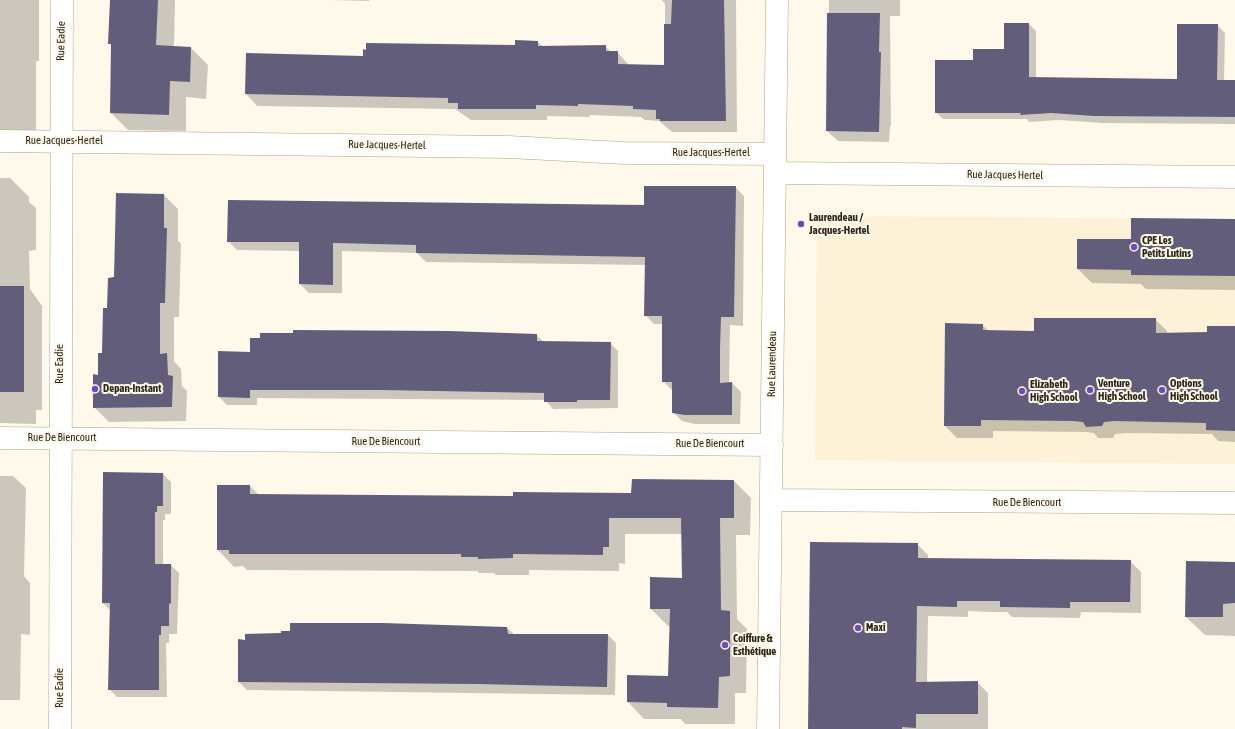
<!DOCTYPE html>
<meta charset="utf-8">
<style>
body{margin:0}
canvas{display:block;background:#fff9eb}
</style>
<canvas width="1235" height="729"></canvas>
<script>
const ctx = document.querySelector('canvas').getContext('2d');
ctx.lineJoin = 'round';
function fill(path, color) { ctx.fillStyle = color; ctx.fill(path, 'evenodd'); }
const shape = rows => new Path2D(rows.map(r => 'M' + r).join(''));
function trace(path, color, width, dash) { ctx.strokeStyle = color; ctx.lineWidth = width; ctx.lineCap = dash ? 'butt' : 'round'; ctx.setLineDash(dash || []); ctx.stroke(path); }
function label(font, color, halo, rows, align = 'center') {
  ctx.font = font + ' "Asap Condensed",sans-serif'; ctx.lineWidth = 4; ctx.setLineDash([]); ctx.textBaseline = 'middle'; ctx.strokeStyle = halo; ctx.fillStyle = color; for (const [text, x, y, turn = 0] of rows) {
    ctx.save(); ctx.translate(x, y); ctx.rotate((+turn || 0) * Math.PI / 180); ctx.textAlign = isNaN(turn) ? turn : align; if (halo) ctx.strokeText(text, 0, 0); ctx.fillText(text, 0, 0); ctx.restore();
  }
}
const built = shape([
 [817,216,1235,219,1235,464,815,460]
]);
const shadow = shape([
 [0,0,39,0,39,61,36,61,36,130,0,130],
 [111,0,175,0,174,47,191,48,208,65,206,99,186,97,186,131,128,130,111,113,112,46,109,43],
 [329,0,369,0,369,1],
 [662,0,736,0,737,132,672,132,659,121,645,120,641,117,589,115,590,117,547,116,547,120,471,120,455,109,257,106,246,94,247,54,364,57,516,46,538,42,543,47,605,46,611,52,617,52,629,65,665,66,665,4],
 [829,0,900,0,900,16,890,16,891,126,890,126,889,142,838,141,827,131],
 [1029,24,1036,31,1036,78,1178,80,1217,25,1225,33,1224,81,1235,81,1235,124,1102,123,1059,120,1029,122,1027,119,943,119,936,112,974,61,1005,50],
 [0,178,10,178,29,197,29,202,36,208,36,250,29,251,30,289,42,306,42,410,36,410,36,424,0,423],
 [735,187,744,196,743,326,730,325,729,383,732,383,741,392,740,424,695,424,682,421,673,412,672,390,663,381,663,324,654,324,645,315,646,265,426,262,417,253,342,251,342,293,309,293,300,284,300,251,237,250,228,241,645,206],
 [164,195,178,209,178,241,181,243,179,317,174,317,174,361,181,369,182,386,187,391,186,421,109,422,94,407,108,310,114,278],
 [1235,220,1235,290,1146,289,1141,284,1092,283,1078,269,1132,240],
 [1155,319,1167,331,1167,334,1208,333,1235,327,1235,442,1218,441,1212,434,1126,433,1115,434,1113,438,1098,438,1094,433,1086,432,993,431,993,438,957,438,945,426,946,324,982,325,989,331,1035,332],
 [536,335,544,342,610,343,618,351,618,408,553,409,545,400,257,398,257,405,227,405,219,397,251,353],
 [163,474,171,482,171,514,165,514,165,520,163,520,163,565,171,565,179,573,177,634,169,634,169,643,166,643,167,697,117,697,109,689,110,610,103,603],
 [0,476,13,476,26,488,24,576,30,583,30,635,21,634,20,700,0,700],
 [734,481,751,498,750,535,736,535,737,619,747,629,746,693,735,693,735,724,685,724,681,719,644,719,628,702,669,677,670,626,668,626,651,609,683,579,682,534,625,534,625,564,619,563,619,571,529,570,529,575,496,575,494,573,479,573,477,571,247,570,243,566,234,567,218,550,250,486,259,495,478,497,632,494],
 [917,544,928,555,928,560,1130,561,1141,572,1141,613,1081,612,1080,618,1012,617,1007,612,990,612,968,611,968,617,928,616,927,682,977,682,988,693,988,729,809,729],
 [1235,563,1235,636,1205,635,1186,617],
 [507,628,515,635,608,635,616,643,615,695,247,690,239,682]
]);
const building = shape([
 [110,0,158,0,156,45,191,47,190,82,170,81,169,115,110,113,111,44,108,44],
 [672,0,724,0,726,121,660,121,660,119,656,119,656,110,633,109,633,106,578,104,578,106,536,105,536,109,458,109,458,103,448,103,448,98,245,94,246,53,363,56,363,49,366,50,366,43,515,45,515,40,538,41,538,46,606,45,606,51,618,51,618,64,664,65,664,24,671,24],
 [827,13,880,13,879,52,881,52,879,132,826,131],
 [1004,23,1029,23,1029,77,1177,79,1177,24,1218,24,1217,80,1235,80,1235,117,1094,116,1051,113,1020,115,1021,113,935,113,935,60,973,60,973,49,1004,49],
 [644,186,736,186,734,317,721,317,720,349,720,383,732,382,732,415,685,415,672,413,672,382,662,382,662,316,644,316,645,257,416,253,416,245,333,243,333,285,299,284,299,242,227,242,228,200,644,205],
 [116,193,164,194,164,228,167,228,165,303,160,303,160,354,167,353,168,375,173,376,172,407,93,408,93,374,98,375,98,353,102,353,103,308,107,308,108,278,114,277],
 [1131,218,1235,219,1235,276,1131,275,1131,270,1077,269,1077,239,1131,239],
 [0,286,24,286,24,392,0,392],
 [1034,318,1156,318,1156,333,1207,332,1207,326,1235,326,1235,431,1206,430,1206,423,1114,421,1104,422,1102,426,1086,427,1083,422,1073,421,981,420,981,426,944,426,945,323,983,324,983,330,1034,331],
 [293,330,449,331,537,334,537,341,611,342,610,400,577,400,577,402,544,402,544,393,381,390,250,390,250,398,218,397,218,351,250,352,250,338,260,338,260,333,293,333],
 [103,472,163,473,163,506,157,506,157,512,155,512,155,564,171,564,171,603,169,604,169,626,161,626,161,635,159,635,159,690,108,690,110,603,102,603],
 [632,479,734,480,734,518,720,518,721,610,730,611,730,676,719,677,718,708,667,707,667,703,627,702,627,675,668,676,670,609,650,609,650,577,682,578,681,518,609,518,609,547,603,547,603,555,513,554,513,558,478,559,478,557,461,557,461,554,229,554,229,550,217,550,217,485,250,485,250,494,513,496,513,492,631,493],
 [810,542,918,543,918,558,1131,560,1130,602,1070,602,1070,608,1000,607,1000,601,957,601,957,607,917,606,916,682,978,681,978,714,916,714,916,728,902,727,902,729,808,729],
 [1186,561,1235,562,1235,603,1223,604,1223,617,1185,617],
 [290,623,383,623,507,627,508,634,608,634,607,687,476,684,238,682,238,639,245,640,245,634,281,633,281,631,290,631]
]);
const minor = shape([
 [0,141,509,147,623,153,775,154],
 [775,173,1235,177],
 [0,438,772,445],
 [771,500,1235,503],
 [60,729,62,0],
 [768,729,777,0]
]);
const markers = [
 [801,224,4,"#6d4ac3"],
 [1134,247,4,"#6d4ac3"],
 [95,389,4,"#6d4ac3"],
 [1090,390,4,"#6d4ac3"],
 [1162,390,4,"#6d4ac3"],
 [1022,391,4,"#6d4ac3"],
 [858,628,4,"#6d4ac3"],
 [725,645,4,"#6d4ac3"]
];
const streetNames = [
 ["Rue Eadie",61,41,-89],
 ["Rue Jacques-Hertel",64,141],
 ["Rue Jacques-Hertel",387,145,1],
 ["Rue Jacques-Hertel",711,153],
 ["Rue Jacques Hertel",1005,175,1],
 ["Rue Eadie",60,364,-90],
 ["Rue Laurendeau",772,364,-89],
 ["Rue De Biencourt",62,438],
 ["Rue De Biencourt",386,442],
 ["Rue De Biencourt",710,444],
 ["Rue De Biencourt",1027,503],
 ["Rue Eadie",60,688,-90]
];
const poiNames = [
 ["Laurendeau /",809,218],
 ["Jacques-Hertel",809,231],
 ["CPE Les",1142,241],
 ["Petits Lutins",1142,254],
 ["Venture",1098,384],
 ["High School",1098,397],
 ["Options",1170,384],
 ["High School",1170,397],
 ["Elizabeth",1030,385],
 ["High School",1030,398],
 ["Depan-Instant",103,389],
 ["Maxi",866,628],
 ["Coiffure &",733,639],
 ["Esthétique",733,652]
];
fill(built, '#fdf2d8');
fill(shadow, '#0003');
fill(building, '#635d7c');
trace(minor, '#b2a381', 23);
trace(minor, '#fff', 22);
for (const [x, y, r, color] of markers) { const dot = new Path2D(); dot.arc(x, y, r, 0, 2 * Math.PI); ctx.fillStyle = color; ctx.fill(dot); trace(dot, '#fff9eb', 1.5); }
label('11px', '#2d271a', '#fff9eb', streetNames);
label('bold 11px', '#2d271a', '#fff9eb', poiNames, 'left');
</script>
